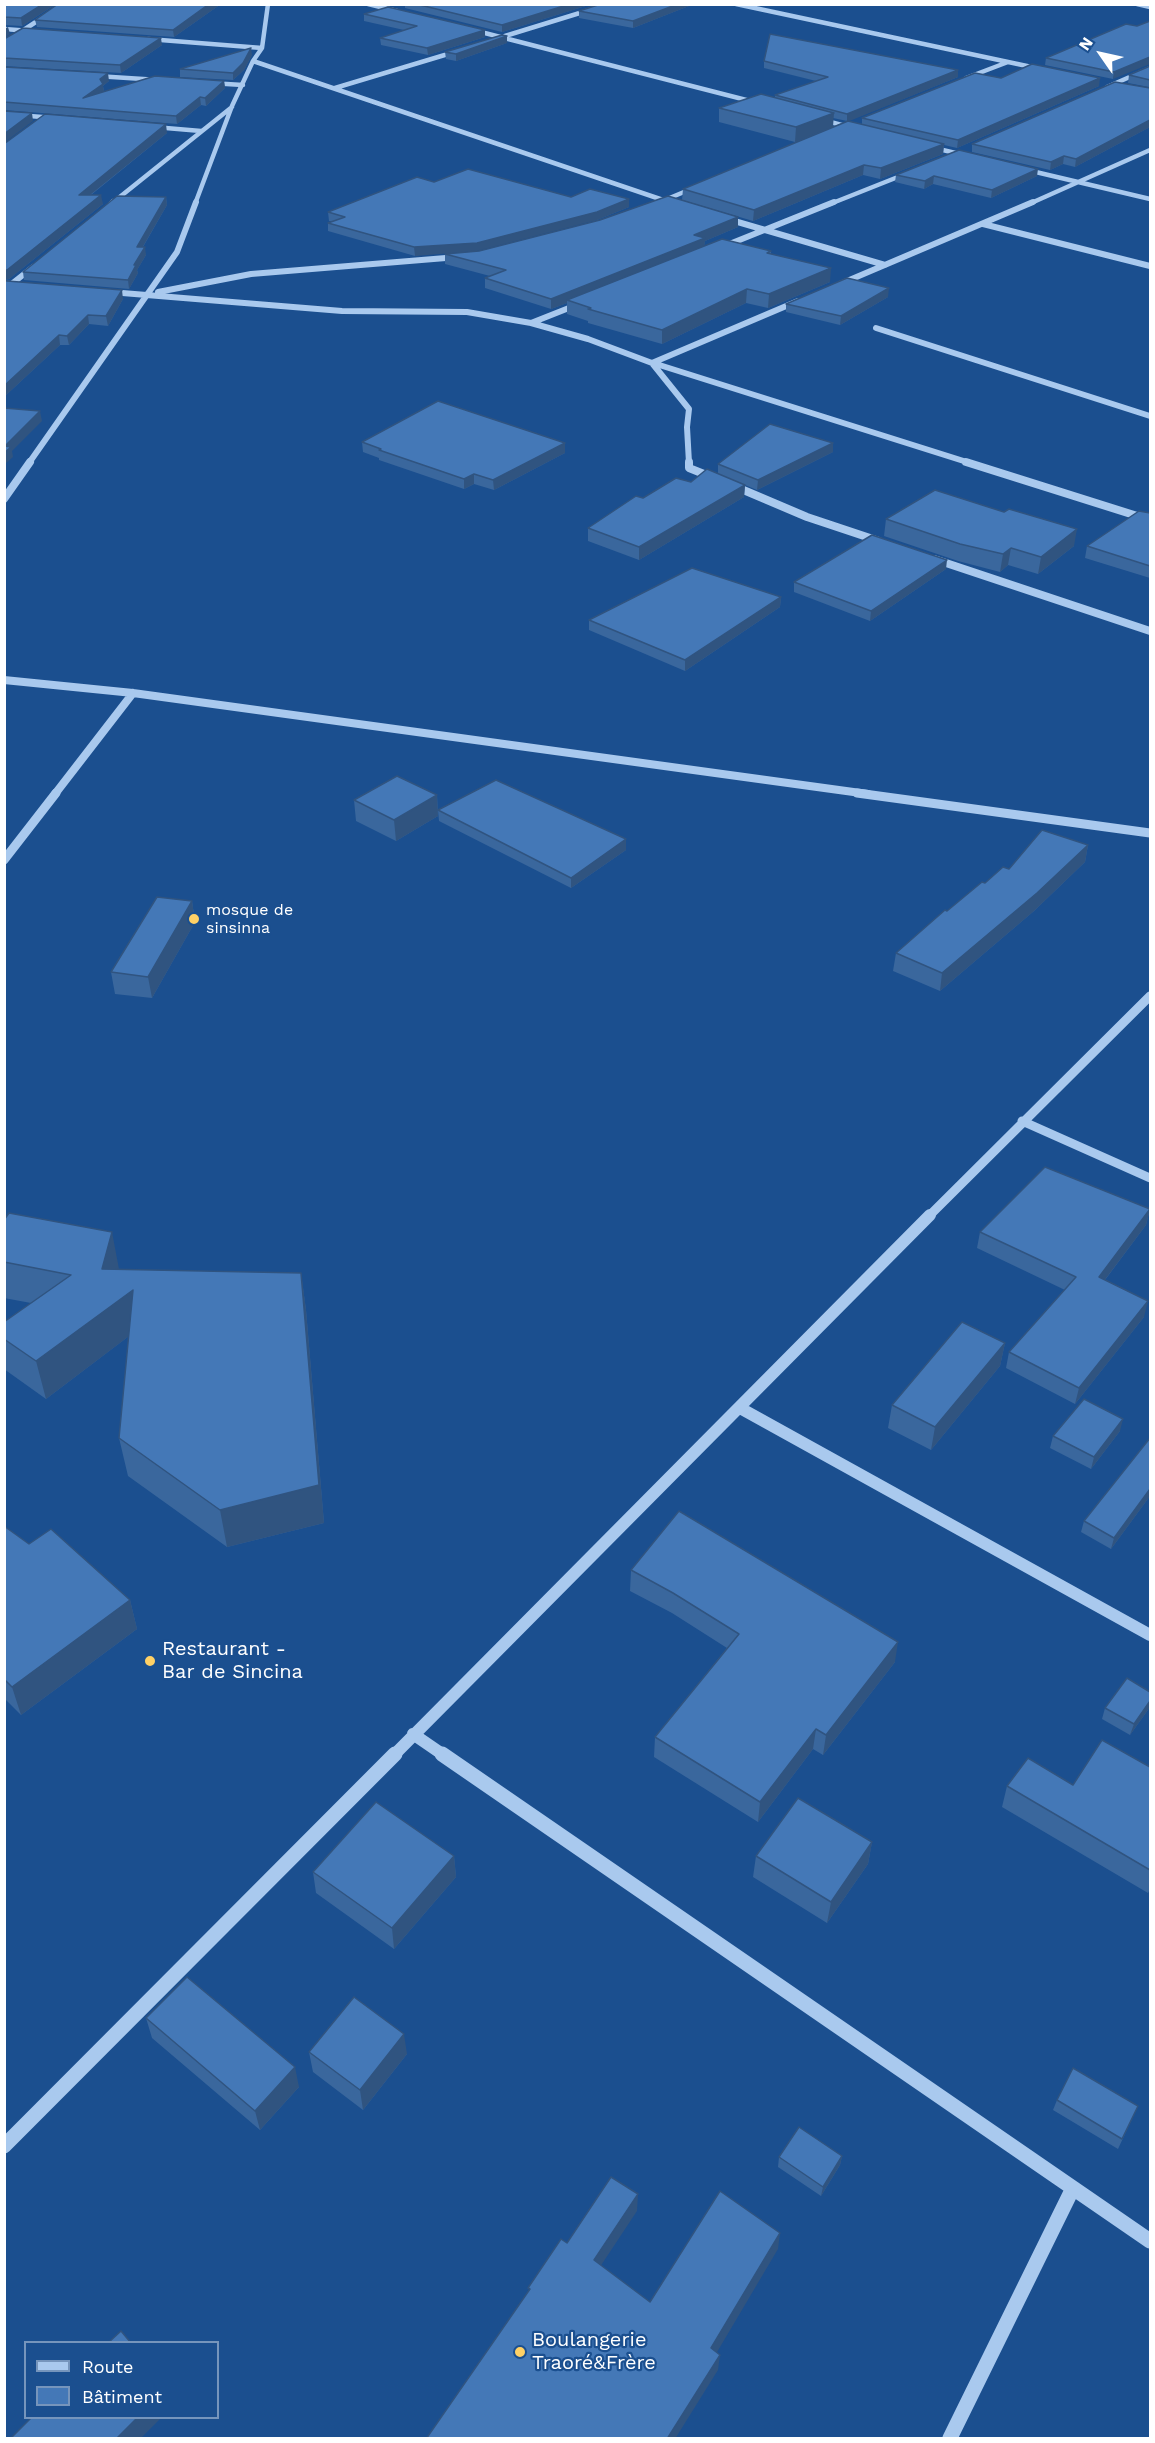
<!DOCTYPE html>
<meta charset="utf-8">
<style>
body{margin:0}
#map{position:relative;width:1155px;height:2443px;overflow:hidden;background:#1b4f8f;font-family:"Work Sans",sans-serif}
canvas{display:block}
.frame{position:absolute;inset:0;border:6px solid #fff;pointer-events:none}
.legend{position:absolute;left:24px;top:2341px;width:195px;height:78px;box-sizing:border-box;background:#1b4f8f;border:2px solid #7695bc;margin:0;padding:8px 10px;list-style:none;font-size:18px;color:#fff}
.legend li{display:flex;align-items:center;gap:12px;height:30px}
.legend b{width:30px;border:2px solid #7695bc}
.north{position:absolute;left:1071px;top:24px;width:60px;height:60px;-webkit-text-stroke:4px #1b4f8f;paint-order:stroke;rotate:304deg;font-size:16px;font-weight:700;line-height:24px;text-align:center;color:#fff}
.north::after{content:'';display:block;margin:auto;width:21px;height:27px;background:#fff;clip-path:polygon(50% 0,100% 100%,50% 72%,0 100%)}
</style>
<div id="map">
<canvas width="1155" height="2443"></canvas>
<div class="frame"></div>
<ul class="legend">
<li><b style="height:8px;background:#a9c9ee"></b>Route</li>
<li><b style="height:16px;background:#4478b7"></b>Bâtiment</li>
</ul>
<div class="north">N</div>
</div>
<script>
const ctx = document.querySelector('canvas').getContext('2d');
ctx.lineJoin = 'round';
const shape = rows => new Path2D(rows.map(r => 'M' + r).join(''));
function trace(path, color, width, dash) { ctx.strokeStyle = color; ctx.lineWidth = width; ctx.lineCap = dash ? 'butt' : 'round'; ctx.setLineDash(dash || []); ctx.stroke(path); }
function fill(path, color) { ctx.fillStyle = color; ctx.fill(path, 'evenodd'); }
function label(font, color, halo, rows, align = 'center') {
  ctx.font = font + ' "Work Sans",sans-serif'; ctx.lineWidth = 4.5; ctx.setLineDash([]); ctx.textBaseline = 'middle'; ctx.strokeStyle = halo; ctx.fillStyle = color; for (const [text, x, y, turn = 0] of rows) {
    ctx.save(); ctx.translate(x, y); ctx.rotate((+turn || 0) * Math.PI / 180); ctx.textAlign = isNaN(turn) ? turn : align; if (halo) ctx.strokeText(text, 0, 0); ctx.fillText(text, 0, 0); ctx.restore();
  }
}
const minorFar5 = shape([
 [368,4,397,11],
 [736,4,1041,69],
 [1137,4,1150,7],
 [4,29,31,31],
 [473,30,758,103],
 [505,36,609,4],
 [148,39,262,48],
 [4,43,63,4],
 [253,61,666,201],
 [96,76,159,80],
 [966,78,1008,62],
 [210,83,243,85],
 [1107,87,1150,68],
 [335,88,458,51],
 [4,114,55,118],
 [819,119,853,128],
 [154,127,201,131],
 [930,147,964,155],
 [1023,169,1150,199],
 [660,202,696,187],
 [111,204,232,107],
 [195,204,232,106,253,61,262,48,268,4],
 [830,204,908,173],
 [1029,204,1150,150]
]);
const minorFar4 = shape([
 [111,204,113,202],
 [724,218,885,265],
 [983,224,1150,266],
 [722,247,834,202],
 [840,284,1033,202],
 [4,290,33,267],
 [110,292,342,311,467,312,531,323,588,339,652,363,689,409,687,427,689,463],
 [158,292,251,274,458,257],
 [531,323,579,304],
 [876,328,1150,416],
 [652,363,798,301],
 [653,363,970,463],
 [29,463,177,252,196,202]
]);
const minorFar3 = shape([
 [689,462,689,468,714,478],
 [966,462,1150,520],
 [734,486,807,517,879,541],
 [4,499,30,462],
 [934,559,1150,631],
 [4,680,133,693,868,794],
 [55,794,133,693]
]);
const minorFar2 = shape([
 [857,793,1150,833],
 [4,860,56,793],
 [1022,1121,1150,1178],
 [928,1217,1150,996]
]);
const minorFar1 = shape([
 [740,1408,1150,1635],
 [413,1734,445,1756],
 [393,1756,930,1215]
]);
const minor = shape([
 [442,1754,1150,2241],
 [4,2146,395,1754],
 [950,2438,1073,2188]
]);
const wall = shape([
 [4,4,56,4,22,26,4,25],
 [221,4,174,37,37,27,35,20],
 [405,4,592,4,502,32,405,8],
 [601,4,694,4,633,28,579,18,579,11],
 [364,14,485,30,485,37,428,55,381,45,380,38,404,30,364,21],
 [1126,24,1113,79,1045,65,1046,58],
 [4,39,162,45,121,73,4,66],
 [507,43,456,61,446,59,445,52],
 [252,55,244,70,233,80,180,77,180,69],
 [764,61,958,70,958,77,848,121,862,124,862,118,1001,78,1099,86,957,148,944,145,943,154,880,179,863,175,753,221,682,200,683,189,847,121,833,118,833,127,795,142,719,122,719,108,775,97,775,95,816,81,764,68],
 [1150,66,1150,127,1075,167,1063,164,1050,170,972,152,972,144,1149,87,1128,83,1129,75],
 [4,67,109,81,103,86,104,92,224,81,225,88,206,106,201,105,177,124,4,110],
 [167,133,91,195,103,204,9,279,5,280,123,299,108,326,89,324,69,345,60,345,4,397,4,144],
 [896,175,1037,176,991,198,933,184,924,189,895,182],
 [434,182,571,197,629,207,597,220,415,256,328,231,328,223,332,221,329,221,328,212],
 [166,197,167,205,143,247,146,255,137,270,138,273,129,289,24,280,23,272],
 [738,217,738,227,705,241,704,246,771,251,771,254,830,282,768,308,746,303,662,344,588,323,588,321,567,314,567,303,551,309,485,288,485,278,490,276,445,264,445,254,479,251],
 [888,297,840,325,786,312,786,304],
 [362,442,565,443,565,453,494,490,474,484,464,489,379,460,379,458,363,452],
 [833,452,757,490,745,485,744,497,639,560,588,541,588,528,643,498,718,473,718,464],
 [1150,511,1150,578,1085,558,1087,546,1150,513],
 [886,519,1074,546,1038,574,1008,565,1000,572,958,561,884,536],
 [946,569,870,621,794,592,794,582],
 [781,597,780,607,685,671,589,630,589,620],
 [437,795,438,816,396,841,356,821,354,800],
 [438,810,626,839,626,850,571,888,439,821],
 [1088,845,1085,862,1034,911,940,991,893,971,896,953,947,911,1009,869],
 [192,901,195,922,152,998,115,994,111,972],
 [1150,1209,1146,1225,1105,1280,1144,1317,1075,1404,1006,1368,1009,1352,1065,1290,977,1248,980,1232],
 [4,1220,119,1270,301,1273,306,1310,324,1523,227,1547,128,1476,119,1438,129,1336,46,1399,4,1369,4,1322,31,1303,4,1298],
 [1005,1343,1000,1366,931,1450,888,1428,892,1405],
 [1120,1431,1091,1469,1050,1448,1053,1436],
 [1150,1438,1150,1496,1111,1549,1081,1532,1084,1521],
 [4,1526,29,1544,130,1600,137,1629,21,1715,4,1698],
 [631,1570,895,1662,823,1755,813,1749,758,1822,654,1757,655,1737,727,1648,672,1613,630,1591],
 [1150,1692,1150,1707,1130,1735,1102,1719,1105,1708],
 [1150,1767,1150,1889,1148,1893,1002,1807,1007,1786,1073,1785],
 [872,1842,868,1864,827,1923,753,1877,756,1856],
 [454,1856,456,1877,394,1949,316,1893,313,1872],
 [146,2018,299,2087,260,2130,152,2038],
 [309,2052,407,2054,363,2110,313,2072],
 [1057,2100,1138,2106,1118,2149,1053,2110],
 [842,2156,840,2165,821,2196,778,2167,779,2157]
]);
const shadedWall = shape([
 [43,4,56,4,22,26,21,18],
 [209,4,221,4,174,37,173,30],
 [570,4,592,4,502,32,502,25],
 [678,4,694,4,633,28,633,21],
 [8,27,10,34,4,38,4,29],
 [485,30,485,37,428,55,427,48],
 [507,36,507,43,456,61,456,54],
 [161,38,162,45,121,73,120,65],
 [251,48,252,55,244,70,233,80,233,73],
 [1150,57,1150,64,1113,79,1114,72],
 [958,70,958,77,847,122,847,114],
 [108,73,109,81,103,86,104,92,83,98,100,79],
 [1100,78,1099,86,957,148,958,140],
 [224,81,225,88,206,106,205,98],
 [200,97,201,105,177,124,176,116],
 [32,113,33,121,4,143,4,134],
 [834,113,833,127,795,142,796,127],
 [1150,120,1150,127,1075,167,1076,159],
 [166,124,167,133,80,203,79,195],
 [944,144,943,154,880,179,881,168],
 [1064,156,1063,164,1050,170,1051,162],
 [864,165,863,175,753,221,754,210],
 [1038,169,1037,176,991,198,992,190],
 [934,176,933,184,924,189,925,181],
 [101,195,103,204,9,279,4,280,4,271],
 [166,197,167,205,138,255,137,247],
 [629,199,629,207,597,220,477,251,415,256,414,247],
 [738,217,738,227,705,241,704,248,567,300,567,303,551,309,551,299,694,235],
 [145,247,146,255,137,270,138,273,129,289,128,280,134,265],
 [831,268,830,282,768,308,769,294],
 [889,288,888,297,840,325,841,316],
 [747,289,746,303,662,344,662,330],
 [122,290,123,299,108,326,106,316],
 [88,315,89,324,69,345,67,336],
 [59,335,60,345,4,397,4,386],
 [40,411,42,421,12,451,13,457,4,465,5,446],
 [565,443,565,453,494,490,493,480],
 [833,443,833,452,757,490,758,480],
 [474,474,474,484,464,489,464,479],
 [745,485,744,497,639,560,639,547],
 [1077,529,1074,546,1038,574,1041,557],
 [1011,548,1008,565,1000,572,1003,554],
 [947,560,946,569,870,621,871,611],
 [781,597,780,607,685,671,685,660],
 [437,795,438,816,396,841,394,820],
 [626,839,626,850,571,888,571,878],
 [1088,845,1085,862,1034,911,940,991,942,973],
 [192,901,195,922,152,998,148,977],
 [1150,1209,1146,1225,1095,1293,1099,1277],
 [112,1232,119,1269,102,1269],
 [301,1273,306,1310,324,1523,227,1547,220,1510],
 [133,1290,141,1327,46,1399,36,1361],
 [1148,1301,1144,1317,1075,1404,1079,1388],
 [1005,1343,1000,1366,931,1450,935,1427],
 [1123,1419,1120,1431,1091,1469,1094,1457],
 [1150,1489,1150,1496,1111,1549,1114,1538],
 [130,1600,137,1629,21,1715,12,1687],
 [898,1642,895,1662,823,1755,826,1735],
 [1150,1701,1150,1707,1130,1735,1134,1724],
 [816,1729,813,1749,758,1822,760,1802],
 [872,1842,868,1864,827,1923,831,1902],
 [454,1856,456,1877,394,1949,392,1928],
 [404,2034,407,2054,363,2110,360,2090],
 [295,2067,299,2087,260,2130,255,2111],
 [842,2156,840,2165,821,2196,823,2187],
 [638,2194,637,2211,594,2276,594,2260],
 [780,2233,778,2249,710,2364,711,2348],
 [720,2355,718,2370,675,2439,667,2439],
 [137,2418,161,2418,140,2439,116,2439]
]);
const building = shape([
 [4,4,43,4,21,18,4,17,4,4],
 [58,4,209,4,173,30,35,20,58,4],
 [416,4,570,4,502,25,416,4],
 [601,4,678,4,633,21,579,11,601,4],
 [388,7,485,30,427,48,380,38,417,26,364,14,388,7],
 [1150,21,1150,57,1114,72,1046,58,1126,24,1137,26,1150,21],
 [23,28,161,38,120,65,4,58,4,39,23,28],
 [770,34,958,70,847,114,775,95,828,77,764,61,770,34],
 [502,35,507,36,456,54,445,52,502,35],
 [251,48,243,63,233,73,180,69,251,48],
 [1032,64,1100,78,958,140,862,118,975,73,1001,78,1032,64],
 [1150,66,1150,80,1129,75,1150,66],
 [4,67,108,73,100,79,103,84,83,98,155,76,224,81,205,98,200,97,176,116,4,102,4,67],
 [1115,82,1150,88,1150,120,1076,159,1064,156,1051,162,972,144,1115,82],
 [761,94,834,113,796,127,719,108,761,94],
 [4,111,32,113,4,134,4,111],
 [45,114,166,124,79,195,101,195,7,270,4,271,4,144,45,114],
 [848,121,944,144,881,168,864,165,754,210,683,189,848,121],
 [959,150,1038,169,992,190,934,176,925,181,896,175,959,150],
 [468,169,571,197,590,189,629,199,597,212,477,243,414,247,328,223,345,217,328,212,417,177,434,182,468,169],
 [117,196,166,197,137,247,145,247,134,265,136,265,128,280,23,272,117,196],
 [668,196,738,217,694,235,705,238,551,299,485,278,506,270,445,254,479,251,600,220,668,196],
 [722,239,771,251,767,253,831,268,769,294,747,289,662,330,588,309,591,308,567,300,722,239],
 [847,278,889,288,841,316,786,304,847,278],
 [4,280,7,281,122,290,106,316,88,315,67,336,59,335,4,386,4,280],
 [438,401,565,443,493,480,474,474,464,479,379,450,381,449,362,442,438,401],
 [4,408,40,411,5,446,11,447,4,453,4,408],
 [770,424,833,443,758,480,718,464,770,424],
 [707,469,745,485,639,547,588,528,636,496,643,498,676,478,691,482,707,469],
 [935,490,1004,512,1009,509,1077,529,1041,557,1011,548,1003,554,960,544,886,519,935,490],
 [1139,511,1150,513,1150,566,1087,546,1139,511],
 [872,535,947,560,871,611,794,582,872,535],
 [692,568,781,597,685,660,589,620,692,568],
 [397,776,437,795,394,820,354,800,397,776],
 [496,780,626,839,571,878,438,810,496,780],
 [1042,830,1088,845,1037,893,942,973,896,953,945,910,947,911,982,882,985,883,1003,867,1009,869,1042,830],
 [157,897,192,901,148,977,111,972,157,897],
 [1045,1167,1150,1209,1099,1277,1148,1301,1079,1388,1009,1352,1076,1277,980,1232,1045,1167],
 [9,1213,112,1232,102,1269,301,1273,319,1485,220,1510,119,1438,133,1290,36,1361,4,1339,4,1322,71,1275,4,1262,4,1220,9,1213],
 [962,1322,1005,1343,935,1427,892,1405,962,1322],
 [1084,1399,1123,1419,1094,1457,1053,1436,1084,1399],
 [1150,1438,1150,1489,1114,1538,1084,1521,1150,1438],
 [679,1511,898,1642,826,1735,816,1729,760,1802,655,1737,739,1634,673,1593,631,1570,679,1511],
 [4,1526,29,1544,51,1529,130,1600,12,1687,4,1679,4,1526],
 [1127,1678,1150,1692,1150,1701,1134,1724,1105,1708,1127,1678],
 [1102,1740,1150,1767,1150,1870,1007,1786,1028,1758,1073,1785,1102,1740],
 [798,1798,872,1842,831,1902,756,1856,798,1798],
 [376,1802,454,1856,392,1928,313,1872,376,1802],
 [187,1977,295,2067,255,2111,146,2018,187,1977],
 [354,1997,404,2034,360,2090,309,2052,354,1997],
 [1073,2068,1138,2106,1122,2139,1057,2100,1073,2068],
 [799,2127,842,2156,823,2187,779,2157,799,2127],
 [611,2177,638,2194,594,2260,650,2302,720,2191,780,2233,711,2348,720,2355,667,2439,426,2439,530,2289,528,2288,561,2239,567,2243,611,2177],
 [121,2331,131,2343,108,2343,121,2331],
 [31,2418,137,2418,116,2439,10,2439,31,2418]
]);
const markers = [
 [194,919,6,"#ffd166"],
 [150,1661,6,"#ffd166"],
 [520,2352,6,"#ffd166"]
];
const poiNames = [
 ["mosque de",206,910],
 ["sinsinna",206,928]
];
const nearPoinames = [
 ["Restaurant -",162,1649],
 ["Bar de Sincina",162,1672],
 ["Boulangerie",532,2340],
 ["Traoré&Frère",532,2363]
];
trace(minorFar5, '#a9c9ee', 4.5);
trace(minorFar4, '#a9c9ee', 6);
trace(minorFar3, '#a9c9ee', 8);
trace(minorFar2, '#a9c9ee', 9);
trace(minorFar1, '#a9c9ee', 12);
trace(minor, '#a9c9ee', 15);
fill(wall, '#3a679d');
fill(shadedWall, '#305480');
fill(building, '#4478b7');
trace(building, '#305480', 1.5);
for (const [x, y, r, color] of markers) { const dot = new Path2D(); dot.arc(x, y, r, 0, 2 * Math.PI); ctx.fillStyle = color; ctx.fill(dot); trace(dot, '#1b4f8f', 2); }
label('16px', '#fff', '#1b4f8f', poiNames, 'left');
label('20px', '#fff', '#1b4f8f', nearPoinames, 'left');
</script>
